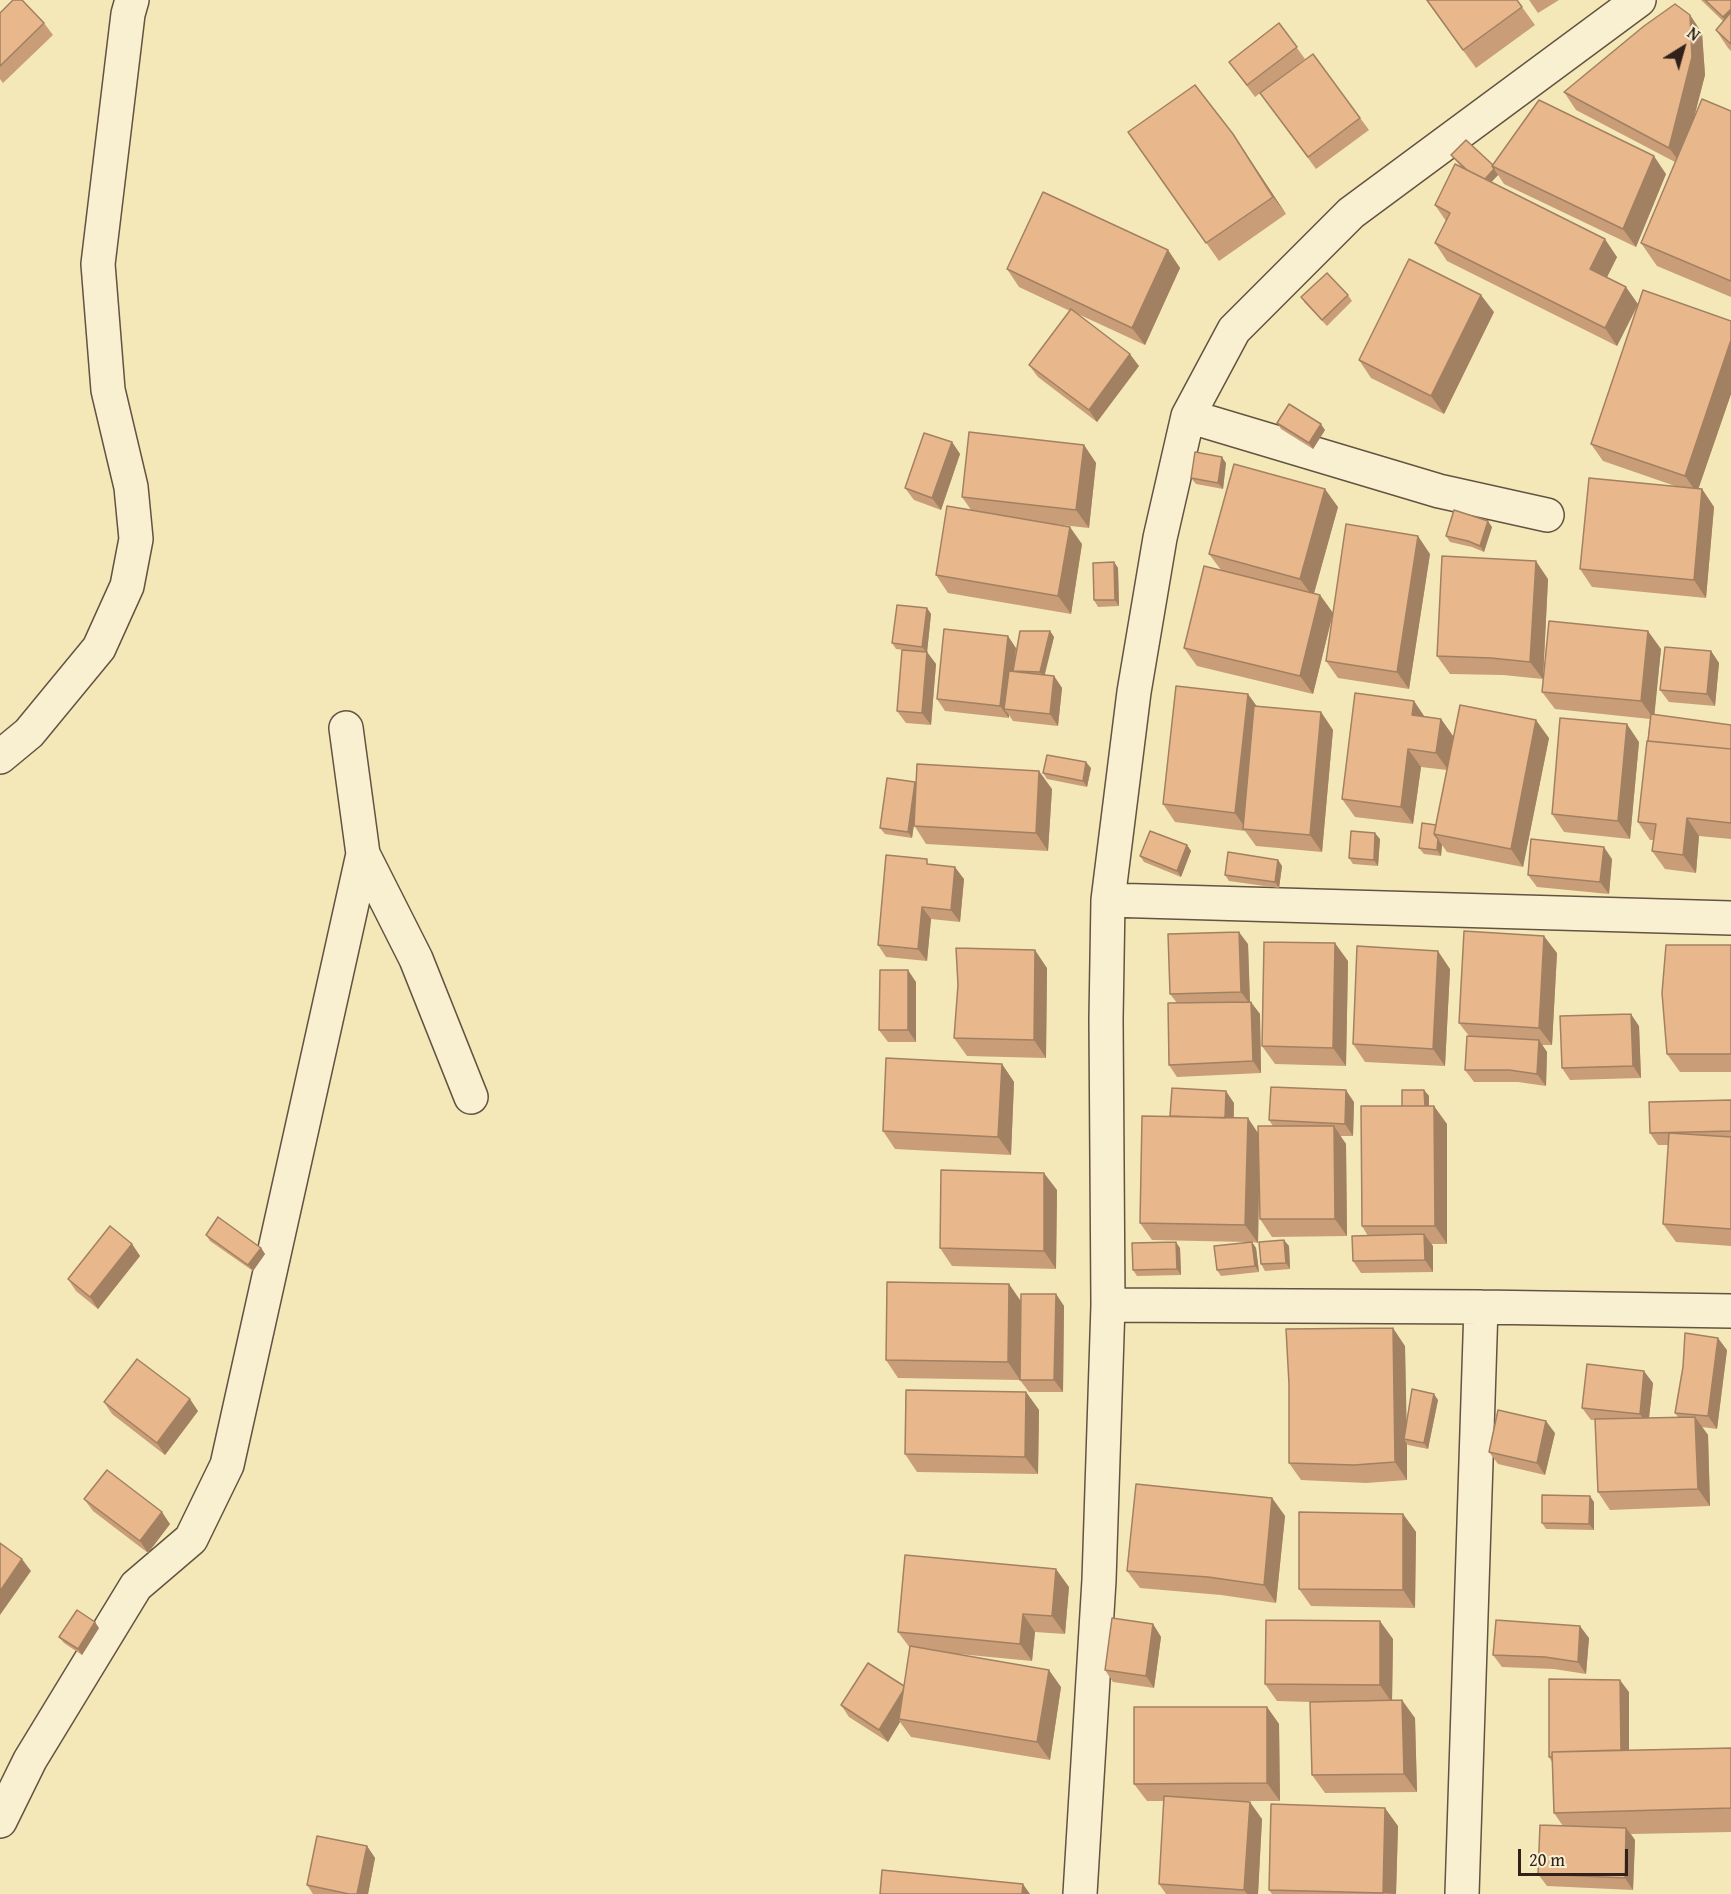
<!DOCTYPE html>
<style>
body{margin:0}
#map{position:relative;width:1731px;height:1894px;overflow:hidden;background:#f5e8b8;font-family:"Gentium Book Plus",serif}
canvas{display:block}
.north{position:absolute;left:1653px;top:18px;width:60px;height:60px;-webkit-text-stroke:4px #f8f0d1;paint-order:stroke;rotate:37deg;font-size:16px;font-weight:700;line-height:24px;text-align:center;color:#32211a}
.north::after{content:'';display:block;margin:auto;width:21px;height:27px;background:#32211a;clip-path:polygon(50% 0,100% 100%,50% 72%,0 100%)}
.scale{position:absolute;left:1518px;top:1849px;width:110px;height:27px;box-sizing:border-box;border:3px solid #32211a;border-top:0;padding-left:8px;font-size:18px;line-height:21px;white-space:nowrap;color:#32211a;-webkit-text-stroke:4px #f8f0d1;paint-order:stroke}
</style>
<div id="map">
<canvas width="1731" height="1894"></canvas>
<div class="north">N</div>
<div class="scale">20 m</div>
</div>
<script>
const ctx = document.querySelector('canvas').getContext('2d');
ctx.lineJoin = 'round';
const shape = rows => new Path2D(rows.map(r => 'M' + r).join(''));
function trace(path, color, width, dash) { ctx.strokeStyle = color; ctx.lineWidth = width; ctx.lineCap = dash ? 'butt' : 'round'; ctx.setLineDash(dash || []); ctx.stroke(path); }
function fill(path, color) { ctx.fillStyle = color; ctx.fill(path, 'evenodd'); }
const minor = shape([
 [1188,416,1439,491,1547,515],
 [346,728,363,854,416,959,471,1097],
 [0,757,29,733,99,648,127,586,136,539,131,487,108,390,98,264,128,14,132,0],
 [1108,900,1731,918],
 [1108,1305,1481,1307,1731,1311],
 [0,1821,30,1760,136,1586,191,1539,227,1465,363,854],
 [1080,1894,1099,1580,1108,1305,1106,1019,1108,900,1134,692,1160,538,1188,416,1234,330,1351,213,1639,0],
 [1462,1894,1481,1307]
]);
const wall = shape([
 [1426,0,1517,0,1535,25,1476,68],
 [1529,0,1559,0,1538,13],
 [1701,0,1731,0,1731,51,1728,48,1716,30,1723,21],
 [0,13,44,23,53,35,3,83,0,79],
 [1690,15,1702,33,1705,75,1693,120,1731,111,1731,297,1657,266,1641,243,1675,162,1576,110,1564,92],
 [1279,23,1305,59,1255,97,1229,62],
 [1313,54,1369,130,1316,169,1269,105],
 [1128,132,1233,134,1286,214,1219,261],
 [1451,155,1493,165,1666,174,1636,247,1504,184,1498,175,1491,182,1617,257,1607,277,1638,304,1731,321,1731,394,1698,489,1702,489,1714,507,1706,598,1592,587,1580,569,1678,487,1603,461,1591,444,1638,305,1617,346,1447,261,1435,243,1446,221,1435,205,1462,168,1456,161],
 [1168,250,1180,268,1145,345,1078,314,1139,366,1097,422,1038,377,1029,365,1070,311,1019,287,1007,269],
 [1348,295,1352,301,1327,326,1305,303,1301,297],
 [1494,312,1444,414,1371,378,1359,360],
 [1277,423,1325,430,1313,449,1281,429],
 [952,442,960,454,941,510,914,500,905,488],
 [1084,445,1096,463,1089,528,1053,524,1082,544,1071,614,948,593,936,575,971,510,962,497],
 [1226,463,1223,489,1196,484,1191,478],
 [1338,507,1314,593,1320,595,1333,613,1313,694,1197,666,1184,648,1221,570,1209,554],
 [1492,527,1484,552,1472,547,1450,542,1446,536],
 [1430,554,1409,689,1338,678,1326,661],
 [1114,562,1118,568,1119,606,1098,607,1094,600],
 [1548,579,1543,679,1503,675,1450,674,1437,656],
 [927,608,931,614,927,652,936,664,931,725,906,723,897,711,912,651,896,649,892,643],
 [1050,631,1054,637,1044,675,1054,676,1062,688,1058,726,1013,721,1009,715,1009,718,945,711,937,699,1016,648,1014,663],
 [1661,649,1654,715,1731,725,1731,839,1699,836,1696,873,1665,869,1652,851,1654,840,1650,840,1638,822,1650,719,1555,709,1542,692],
 [1711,651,1719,663,1715,706,1669,702,1660,690],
 [1414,701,1424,716,1441,719,1453,736,1549,738,1523,867,1447,852,1442,845,1441,856,1424,854,1419,848,1436,825,1447,770,1421,767,1413,824,1355,817,1342,799],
 [1256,706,1321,712,1333,730,1322,852,1256,846,1245,831,1175,822,1163,804],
 [1639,742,1630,839,1564,832,1552,814],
 [1091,768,1087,787,1047,779,1043,773],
 [915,782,916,784,1052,789,1048,851,926,844,914,825,912,838,885,834,880,828],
 [1380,839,1378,866,1353,864,1349,858],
 [1187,845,1191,851,1181,877,1144,862,1140,856],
 [1612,859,1609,894,1537,887,1528,875],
 [1278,860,1282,866,1279,888,1229,881,1225,875],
 [931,865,964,879,960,922,931,919,927,961,886,957,878,945],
 [1248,944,1250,1002,1260,1014,1261,1073,1177,1077,1169,1065,1177,1003,1170,994],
 [1731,945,1731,1072,1680,1072,1667,1054],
 [1557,953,1552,1045,1542,1045,1547,1052,1546,1086,1518,1082,1474,1082,1465,1070,1469,1036,1459,1023],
 [1348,961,1346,1066,1275,1064,1262,1046],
 [1047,968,1046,1058,967,1056,954,1038],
 [1450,969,1445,1066,1365,1062,1353,1044],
 [916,982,916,1042,888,1042,879,1030],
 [1639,1026,1641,1078,1570,1080,1562,1068],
 [1002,1064,1014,1082,1011,1155,895,1149,883,1131],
 [1424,1090,1429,1096,1429,1106,1447,1124,1447,1244,1431,1244,1433,1246,1433,1272,1361,1273,1353,1261,1368,1236,1362,1226],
 [1731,1100,1731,1246,1676,1242,1663,1224,1669,1145,1658,1145,1650,1133],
 [1354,1102,1353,1136,1340,1136,1346,1144,1347,1236,1272,1237,1260,1219,1259,1182,1258,1243,1252,1242,1256,1248,1259,1272,1221,1276,1217,1270,1248,1242,1152,1240,1140,1223,1170,1116,1234,1103,1234,1118,1259,1134,1273,1126,1269,1120],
 [1057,1190,1056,1269,952,1266,940,1248],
 [206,1235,261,1248,265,1254,253,1271,210,1241],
 [132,1244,140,1256,98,1309,76,1291,68,1279],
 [1289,1246,1290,1269,1265,1271,1261,1264],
 [1180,1248,1181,1275,1137,1276,1133,1270],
 [1009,1284,1021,1301,1056,1294,1064,1306,1063,1392,1029,1392,1020,1380,898,1378,886,1360],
 [1405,1346,1406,1421,1438,1400,1428,1449,1408,1445,1407,1444,1407,1480,1366,1483,1301,1480,1289,1463],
 [1727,1350,1717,1429,1702,1427,1708,1435,1710,1506,1610,1510,1598,1492,1595,1420,1591,1420,1582,1408,1653,1383,1649,1418,1678,1417,1675,1413],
 [1026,1392,1039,1410,1038,1474,917,1472,905,1454],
 [104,1402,198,1411,165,1455,112,1414],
 [1555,1433,1545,1475,1498,1464,1489,1452],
 [1272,1498,1285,1516,1276,1603,1221,1595,1140,1588,1127,1571],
 [84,1499,170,1524,148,1553,93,1511],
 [1594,1502,1594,1530,1546,1529,1542,1523],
 [1403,1514,1416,1532,1415,1608,1311,1606,1299,1589],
 [1069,1587,1065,1634,1035,1632,1032,1661,959,1654,1061,1687,1050,1760,911,1737,900,1722,888,1742,849,1717,841,1705,904,1686,910,1648,898,1632],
 [1153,1624,1161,1637,1154,1688,1113,1682,1105,1670],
 [99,1628,82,1655,64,1643,59,1637],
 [1589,1638,1586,1674,1554,1669,1502,1667,1493,1655],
 [1393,1639,1392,1700,1415,1718,1417,1792,1325,1793,1312,1775,1311,1702,1277,1701,1265,1684],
 [1629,1692,1629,1750,1731,1748,1731,1832,1631,1834,1635,1840,1633,1890,1547,1886,1538,1874,1563,1826,1554,1813,1552,1762,1549,1757],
 [1267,1707,1279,1724,1280,1801,1236,1801,1262,1819,1258,1894,1166,1894,1159,1884,1164,1801,1147,1801,1134,1784],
 [1398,1826,1396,1894,1272,1894,1269,1890],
 [367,1846,375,1858,368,1894,313,1894,307,1885]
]);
const shadedWall = shape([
 [1731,9,1731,28,1723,17],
 [1690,15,1702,33,1705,75,1682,165,1669,148],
 [1233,134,1245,152,1286,214,1273,197],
 [1654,156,1666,174,1636,247,1623,229],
 [1494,169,1498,175,1485,189,1481,183],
 [1605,239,1617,257,1602,287,1590,269],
 [1168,250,1180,268,1145,345,1132,328],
 [1626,287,1638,304,1617,346,1605,328],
 [1481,295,1494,312,1444,414,1431,396],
 [1731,340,1731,394,1697,493,1685,476],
 [1130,354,1139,366,1097,422,1089,410],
 [1321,424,1325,430,1313,449,1309,443],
 [952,442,960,454,941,510,932,498],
 [1084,445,1096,463,1089,528,1076,510],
 [1222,457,1226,463,1223,489,1218,483],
 [1325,489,1338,507,1313,597,1300,579],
 [1702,489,1714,507,1706,598,1694,580],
 [1488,521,1492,527,1484,552,1480,546],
 [1070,527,1082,544,1071,614,1058,596],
 [1418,536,1430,554,1409,689,1397,672],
 [1536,561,1548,579,1543,679,1530,662],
 [1114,562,1118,568,1119,606,1115,600],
 [1320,595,1333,613,1313,694,1300,676],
 [927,608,931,614,927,653,922,647],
 [1050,631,1054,637,1044,678,1040,672],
 [1648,631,1661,649,1654,719,1641,701],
 [1008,636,1016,648,1010,710,1004,709,1009,715,1009,718,1000,706],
 [1711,651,1719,663,1715,706,1707,694],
 [927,652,936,664,931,725,922,713],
 [1054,676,1062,688,1058,726,1050,714],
 [1248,694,1261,712,1246,829,1235,813],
 [1414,701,1426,719,1412,715],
 [1321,712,1333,730,1322,852,1310,835],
 [1441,719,1453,736,1449,771,1436,753],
 [1536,720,1549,738,1523,867,1511,849],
 [1627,724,1639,742,1630,839,1618,821],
 [1408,749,1421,767,1413,824,1401,807],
 [1086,762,1091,768,1087,787,1083,781],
 [1039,771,1052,789,1048,851,1036,833],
 [915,782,919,788,912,838,908,832],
 [1687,818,1699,836,1696,873,1683,855],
 [1375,833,1380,839,1378,866,1374,860],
 [1438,839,1442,845,1441,856,1437,850],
 [1187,845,1191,851,1181,877,1177,871],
 [1604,847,1612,859,1609,894,1600,882],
 [1278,860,1282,866,1279,888,1275,882],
 [955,867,964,879,960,922,951,910],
 [922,907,931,919,927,961,918,949],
 [1239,932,1248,944,1250,1004,1241,992],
 [1544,936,1557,953,1552,1045,1539,1028],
 [1335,943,1348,961,1346,1066,1333,1048],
 [1035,950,1047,968,1046,1058,1034,1040],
 [1438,951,1450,969,1445,1066,1433,1049],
 [908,970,916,982,916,1042,908,1030],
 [1251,1002,1260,1014,1261,1073,1253,1061],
 [1631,1014,1639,1026,1641,1078,1633,1066],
 [1539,1040,1547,1052,1546,1086,1537,1074],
 [1002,1064,1014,1082,1011,1155,998,1137],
 [1346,1090,1354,1102,1353,1136,1345,1124],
 [1424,1090,1429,1096,1429,1120,1425,1114],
 [1226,1091,1234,1103,1233,1132,1225,1120],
 [1434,1106,1447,1124,1447,1244,1435,1226],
 [1248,1118,1260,1136,1258,1243,1245,1225],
 [1334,1126,1346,1144,1347,1236,1335,1219],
 [1044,1173,1057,1190,1056,1269,1044,1251],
 [1424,1234,1433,1246,1433,1272,1425,1260],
 [1284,1240,1289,1246,1290,1269,1286,1263],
 [1176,1242,1180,1248,1181,1275,1177,1269],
 [1252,1242,1256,1248,1259,1272,1255,1266],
 [132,1244,140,1256,98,1309,90,1297],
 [261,1248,265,1254,253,1271,248,1265],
 [1009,1284,1021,1302,1020,1380,1008,1362],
 [1056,1294,1064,1306,1063,1392,1054,1380],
 [1393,1328,1405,1346,1407,1440,1404,1439,1407,1444,1407,1480,1395,1462],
 [1718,1338,1727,1350,1717,1429,1708,1416],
 [1644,1371,1653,1383,1648,1426,1640,1414],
 [1026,1392,1039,1410,1038,1474,1025,1457],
 [1434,1394,1438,1400,1428,1449,1424,1443],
 [190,1399,198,1411,165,1455,157,1443],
 [1695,1417,1708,1435,1710,1506,1698,1489],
 [1546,1421,1555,1433,1545,1475,1537,1463],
 [1590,1496,1594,1502,1594,1530,1589,1524],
 [1272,1498,1285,1516,1276,1603,1264,1585],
 [162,1512,170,1524,148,1553,140,1541],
 [1403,1514,1416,1532,1415,1608,1403,1590],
 [22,1559,31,1571,0,1615,0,1591],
 [1056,1569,1069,1587,1065,1634,1052,1616],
 [1023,1614,1035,1632,1032,1661,1020,1644],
 [1380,1621,1393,1639,1392,1703,1380,1685],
 [95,1622,99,1628,82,1655,78,1649],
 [1153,1624,1161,1637,1154,1688,1146,1676],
 [1580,1626,1589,1638,1586,1674,1578,1662],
 [1049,1670,1061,1687,1050,1760,1037,1742],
 [1620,1680,1629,1692,1629,1769,1621,1757],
 [905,1687,899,1719,900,1722,888,1742,879,1730],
 [1402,1700,1415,1718,1417,1792,1404,1774],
 [1267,1707,1279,1724,1280,1801,1267,1783],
 [1250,1802,1262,1819,1258,1894,1247,1894,1244,1890],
 [1385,1808,1398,1826,1396,1894,1383,1893],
 [1626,1828,1635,1840,1633,1890,1625,1878],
 [367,1846,375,1858,368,1894,357,1894],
 [1023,1884,1030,1894,1022,1894]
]);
const building = shape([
 [13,0,22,0,44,23,0,66,0,13,13,0],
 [1427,0,1517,0,1522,7,1463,50,1427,0],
 [1705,0,1731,0,1731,9,1723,17,1705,0],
 [1675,4,1690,15,1692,57,1669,148,1564,92,1644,26,1675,4],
 [1731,12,1731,44,1716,30,1731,12],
 [1279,23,1297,47,1247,85,1229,62,1279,23],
 [1313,54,1360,118,1308,157,1260,93,1313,54],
 [1195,85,1233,134,1273,197,1206,243,1128,132,1195,85],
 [1702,99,1731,111,1731,281,1641,243,1702,99],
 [1539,100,1654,156,1623,229,1492,166,1539,100],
 [1466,140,1493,165,1492,166,1494,169,1485,179,1467,170,1451,155,1466,140],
 [1455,164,1605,239,1590,269,1626,287,1605,328,1435,243,1450,213,1435,205,1455,164],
 [1043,192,1168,250,1132,328,1007,269,1043,192],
 [1409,259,1481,295,1431,396,1359,360,1409,259],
 [1327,273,1348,295,1322,320,1301,297,1327,273],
 [1643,290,1731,321,1731,340,1685,476,1591,444,1643,290],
 [1071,309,1130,354,1089,410,1029,365,1071,309],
 [1289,404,1321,424,1309,443,1277,423,1289,404],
 [969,432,1084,445,1076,510,962,497,969,432],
 [924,433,952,442,932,498,905,488,924,433],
 [1195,452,1222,457,1218,483,1191,478,1195,452],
 [1234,464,1325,489,1300,579,1209,554,1234,464],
 [1589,478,1702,489,1694,580,1580,569,1589,478],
 [947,506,1070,527,1058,596,936,575,947,506],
 [1454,510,1488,521,1480,546,1468,541,1446,536,1454,510],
 [1346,524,1418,536,1397,672,1326,661,1346,524],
 [1442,556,1536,561,1530,662,1491,658,1437,656,1442,556],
 [1114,562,1115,600,1094,600,1093,563,1114,562],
 [1204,566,1320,595,1300,676,1184,648,1204,566],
 [897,605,927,608,922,647,892,643,897,605],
 [1549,621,1648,631,1641,701,1542,692,1549,621],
 [944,629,1008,636,1000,706,937,699,944,629],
 [1020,631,1050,631,1040,672,1013,671,1020,631],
 [1665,647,1711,651,1707,694,1660,690,1665,647],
 [902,650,927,652,922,713,897,711,902,650],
 [1009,671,1054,676,1050,714,1004,709,1009,671],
 [1176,686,1248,694,1235,813,1163,804,1176,686],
 [1355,693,1414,701,1412,715,1441,719,1436,753,1408,749,1401,807,1342,799,1355,693],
 [1460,705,1536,720,1511,849,1434,834,1460,705],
 [1254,706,1321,712,1310,835,1243,829,1254,706],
 [1651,714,1731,725,1731,749,1648,741,1651,714],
 [1560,718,1627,724,1618,821,1552,814,1560,718],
 [1647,741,1731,749,1731,823,1687,818,1683,855,1652,851,1656,824,1638,822,1647,741],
 [1047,755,1086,762,1083,781,1043,773,1047,755],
 [917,764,1039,771,1036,833,914,826,917,764],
 [887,778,915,782,908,832,880,828,887,778],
 [1422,823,1436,825,1434,834,1438,839,1437,850,1419,848,1422,823],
 [1150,831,1187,845,1177,871,1140,856,1150,831],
 [1351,831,1375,833,1374,860,1349,858,1351,831],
 [1531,839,1604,847,1600,882,1528,875,1531,839],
 [1228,852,1278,860,1275,882,1225,875,1228,852],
 [886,855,927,859,927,864,955,867,951,910,922,907,918,949,878,945,886,855],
 [1464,931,1544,936,1539,1028,1459,1023,1464,931],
 [1239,932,1241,992,1170,994,1168,934,1239,932],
 [1264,942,1335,943,1333,1048,1262,1046,1264,942],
 [1666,945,1731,945,1731,1054,1667,1054,1662,993,1666,945],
 [1357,946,1438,951,1433,1049,1353,1044,1357,946],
 [956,948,1035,950,1034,1040,954,1038,958,985,956,948],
 [880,970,908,970,908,1030,879,1030,880,970],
 [1251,1002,1253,1061,1169,1065,1168,1003,1251,1002],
 [1631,1014,1633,1066,1562,1068,1560,1016,1631,1014],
 [1467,1036,1539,1040,1537,1074,1509,1070,1465,1070,1467,1036],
 [886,1058,1002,1064,998,1137,883,1131,886,1058],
 [1271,1087,1346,1090,1345,1124,1269,1120,1271,1087],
 [1172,1088,1226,1091,1225,1118,1170,1116,1172,1088],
 [1402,1090,1424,1090,1425,1106,1402,1106,1402,1090],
 [1731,1100,1731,1131,1650,1133,1649,1102,1731,1100],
 [1361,1106,1434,1106,1435,1226,1362,1226,1361,1106],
 [1142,1116,1248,1118,1245,1225,1140,1223,1142,1116],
 [1258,1126,1334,1126,1335,1219,1260,1219,1258,1126],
 [1669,1133,1731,1137,1731,1229,1663,1224,1669,1133],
 [941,1170,1044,1173,1044,1251,940,1248,941,1170],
 [218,1217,261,1248,248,1265,206,1235,218,1217],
 [110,1226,132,1244,90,1297,68,1279,110,1226],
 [1424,1234,1425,1260,1353,1261,1352,1236,1424,1234],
 [1284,1240,1286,1263,1261,1264,1259,1242,1284,1240],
 [1176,1242,1177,1269,1133,1270,1132,1243,1176,1242],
 [1252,1242,1255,1266,1217,1270,1214,1246,1252,1242],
 [887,1282,1009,1284,1008,1362,886,1360,887,1282],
 [1021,1294,1056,1294,1054,1380,1020,1380,1021,1294],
 [1393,1328,1395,1462,1354,1465,1289,1463,1289,1384,1286,1329,1393,1328],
 [1685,1333,1718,1338,1708,1416,1675,1413,1683,1367,1685,1333],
 [137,1359,190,1399,157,1443,104,1402,137,1359],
 [1587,1364,1644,1371,1640,1414,1582,1408,1587,1364],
 [1412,1389,1434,1394,1424,1443,1404,1439,1412,1389],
 [906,1390,1026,1392,1025,1457,905,1454,906,1390],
 [1498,1410,1546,1421,1537,1463,1489,1452,1498,1410],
 [1695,1417,1698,1489,1598,1492,1595,1419,1695,1417],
 [107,1470,162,1512,140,1541,84,1499,107,1470],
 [1136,1484,1272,1498,1264,1585,1208,1577,1127,1571,1136,1484],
 [1542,1495,1590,1496,1589,1524,1542,1523,1542,1495],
 [1299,1512,1403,1514,1403,1590,1299,1589,1299,1512],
 [0,1543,22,1559,0,1591,0,1543],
 [905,1555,1056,1569,1052,1616,1023,1614,1020,1644,898,1632,905,1555],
 [77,1610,95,1622,78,1649,59,1637,77,1610],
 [1112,1618,1153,1624,1146,1676,1105,1670,1112,1618],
 [1266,1620,1380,1621,1380,1685,1265,1684,1266,1620],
 [1496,1620,1580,1626,1578,1662,1545,1657,1493,1655,1496,1620],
 [910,1646,1049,1670,1037,1742,899,1719,910,1646],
 [868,1663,904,1686,903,1691,879,1730,841,1705,868,1663],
 [1549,1679,1620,1680,1621,1750,1552,1752,1552,1757,1549,1757,1549,1679],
 [1402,1700,1404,1774,1312,1775,1310,1702,1402,1700],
 [1134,1707,1267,1707,1267,1783,1134,1784,1134,1707],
 [1731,1748,1731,1808,1554,1813,1552,1752,1731,1748],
 [1164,1796,1250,1802,1244,1890,1159,1884,1164,1796],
 [1271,1804,1385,1808,1383,1893,1269,1890,1271,1804],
 [1540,1825,1626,1828,1625,1878,1538,1874,1540,1825],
 [317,1836,367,1846,357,1894,349,1894,307,1885,317,1836],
 [882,1870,1023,1884,1022,1894,880,1894,882,1870]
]);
trace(minor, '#635342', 36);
trace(minor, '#f8f0d1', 33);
fill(wall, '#c89d78');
fill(shadedWall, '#a28062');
fill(building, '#e8b78c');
trace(building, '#a28062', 1.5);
</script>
